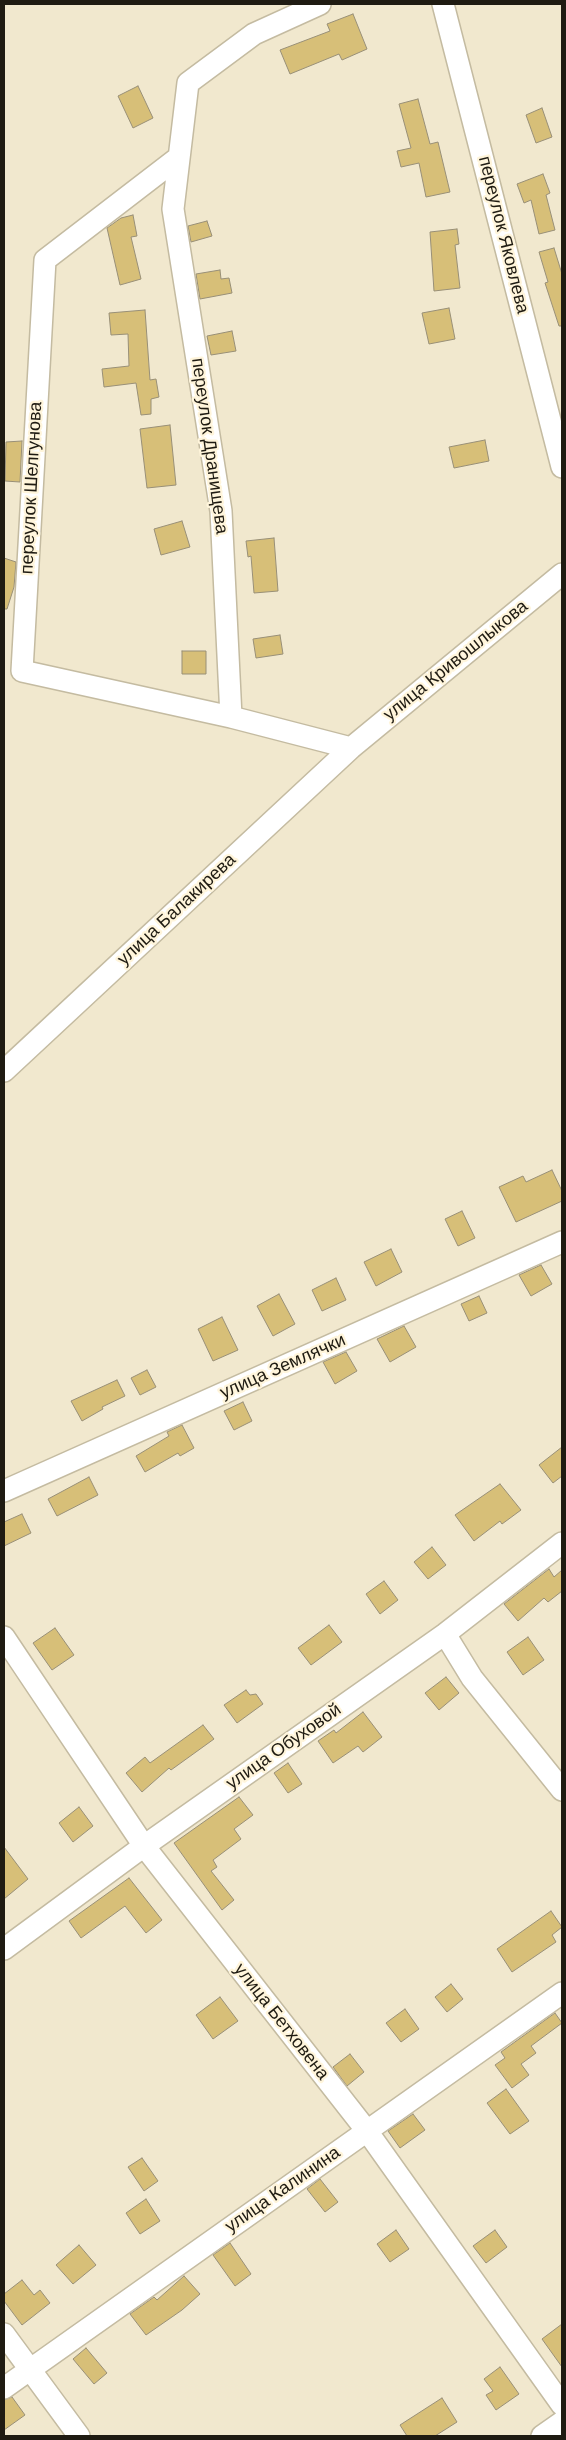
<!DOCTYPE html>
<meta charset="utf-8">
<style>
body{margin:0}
#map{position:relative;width:566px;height:2440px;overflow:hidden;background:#f1e8ce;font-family:"DM Sans",sans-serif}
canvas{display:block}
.frame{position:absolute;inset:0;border:5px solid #1f1b12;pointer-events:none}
</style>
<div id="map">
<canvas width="566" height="2440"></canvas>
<div class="frame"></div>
</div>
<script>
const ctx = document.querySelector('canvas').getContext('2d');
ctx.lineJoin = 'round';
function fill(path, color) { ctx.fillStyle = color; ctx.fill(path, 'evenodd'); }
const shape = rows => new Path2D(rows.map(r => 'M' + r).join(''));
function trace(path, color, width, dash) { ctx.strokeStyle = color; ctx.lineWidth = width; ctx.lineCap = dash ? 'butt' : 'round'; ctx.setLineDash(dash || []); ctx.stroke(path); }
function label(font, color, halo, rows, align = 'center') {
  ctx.font = font + ' "DM Sans",sans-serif'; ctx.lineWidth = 4.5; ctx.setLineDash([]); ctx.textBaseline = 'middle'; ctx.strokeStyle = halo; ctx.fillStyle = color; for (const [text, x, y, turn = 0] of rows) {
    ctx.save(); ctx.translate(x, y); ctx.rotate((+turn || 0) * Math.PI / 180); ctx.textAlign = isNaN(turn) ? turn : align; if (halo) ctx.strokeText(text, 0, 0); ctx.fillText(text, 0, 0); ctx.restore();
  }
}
const building = shape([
 [353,14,367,49,342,60,339,54,290,74,280,50,330,31,327,24,353,14],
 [138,86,153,118,133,128,118,96,138,86],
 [418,99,430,144,438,142,450,192,426,197,419,163,401,167,397,151,411,148,399,104,418,99],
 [542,108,552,137,536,143,526,115,542,108],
 [543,174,550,193,546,195,555,230,539,234,531,200,524,203,517,184,543,174],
 [133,215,137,236,131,237,141,279,120,285,107,228,121,218,133,215],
 [207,221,212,236,191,242,188,226,207,221],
 [457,229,459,244,455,245,460,288,434,291,430,232,457,229],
 [554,248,562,274,562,326,559,326,545,283,548,282,539,252,554,248],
 [220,270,221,279,229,278,232,293,200,299,196,274,220,270],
 [449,308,455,339,429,344,422,313,449,308],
 [145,310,150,380,156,379,159,397,151,399,151,414,141,415,136,383,104,387,102,369,129,366,128,334,111,335,109,313,145,310],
 [232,331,236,351,211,355,207,336,232,331],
 [170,425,176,485,147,488,140,429,170,425],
 [485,440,489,461,454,468,449,447,485,440],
 [22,441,20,482,5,481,6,442,22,441],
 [182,521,190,547,161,555,154,529,182,521],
 [274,538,278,591,254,593,251,556,248,557,246,541,274,538],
 [4,558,16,562,14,587,7,609,4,609,4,558],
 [280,635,283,654,256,658,253,639,280,635],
 [182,651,206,651,206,674,182,674,182,651],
 [552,1170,562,1191,562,1201,516,1222,499,1187,523,1176,526,1182,552,1170],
 [462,1211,475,1238,458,1246,445,1219,462,1211],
 [391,1249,402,1272,376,1286,364,1262,391,1249],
 [541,1265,552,1284,531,1296,519,1275,541,1265],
 [336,1278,346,1300,322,1311,312,1290,336,1278],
 [279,1294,295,1324,273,1336,257,1306,279,1294],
 [479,1296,487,1313,469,1321,461,1304,479,1296],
 [222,1317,238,1350,213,1361,198,1329,222,1317],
 [404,1326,416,1347,390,1362,377,1339,404,1326],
 [346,1352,357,1371,335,1384,323,1362,346,1352],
 [147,1370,156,1387,140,1395,131,1378,147,1370],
 [117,1380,125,1396,102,1407,103,1409,82,1421,71,1401,117,1380],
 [243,1402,252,1421,234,1430,224,1411,243,1402],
 [182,1425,194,1448,180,1456,178,1453,145,1472,136,1456,169,1436,167,1432,182,1425],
 [562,1447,562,1476,553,1483,539,1465,562,1447],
 [89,1477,98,1495,57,1516,48,1499,89,1477],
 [500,1484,521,1510,502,1524,500,1521,474,1541,455,1515,500,1484],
 [22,1514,31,1533,4,1546,4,1522,22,1514],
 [432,1547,446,1565,428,1579,414,1562,432,1547],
 [549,1569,554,1577,562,1570,562,1591,548,1602,544,1598,518,1621,504,1604,549,1569],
 [384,1581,398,1600,380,1614,366,1594,384,1581],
 [329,1625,342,1642,311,1665,298,1648,329,1625],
 [55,1628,74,1655,52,1670,33,1643,55,1628],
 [528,1637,544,1660,523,1675,507,1652,528,1637],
 [446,1677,459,1693,439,1710,425,1693,446,1677],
 [246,1690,250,1695,256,1694,263,1704,237,1723,224,1705,246,1690],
 [363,1712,382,1737,363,1752,358,1746,333,1763,318,1741,334,1730,336,1733,363,1712],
 [203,1725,214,1739,171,1770,169,1768,142,1792,126,1773,145,1757,150,1763,203,1725],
 [288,1763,302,1784,288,1793,274,1773,288,1763],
 [239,1797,253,1815,234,1829,241,1839,213,1860,217,1867,211,1871,234,1900,222,1910,174,1843,239,1797],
 [79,1807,93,1826,73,1842,59,1823,79,1807],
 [4,1847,28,1879,4,1899,4,1847],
 [129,1878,162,1920,146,1933,125,1906,81,1938,69,1921,129,1878],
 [551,1911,562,1927,552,1935,556,1942,512,1972,497,1949,551,1911],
 [451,1984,463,1999,447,2012,435,1997,451,1984],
 [220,1997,238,2021,213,2039,196,2015,220,1997],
 [405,2009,419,2029,401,2042,386,2023,405,2009],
 [555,2013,562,2023,531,2046,536,2053,521,2064,529,2075,512,2088,495,2065,505,2058,501,2052,555,2013],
 [350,2054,364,2072,347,2086,333,2067,350,2054],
 [506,2089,529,2121,510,2134,487,2103,506,2089],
 [413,2114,425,2130,400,2148,388,2131,413,2114],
 [142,2158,158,2181,144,2191,128,2167,142,2158],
 [320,2179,338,2202,325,2212,307,2189,320,2179],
 [146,2199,160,2221,140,2234,126,2213,146,2199],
 [396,2230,409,2249,390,2262,377,2244,396,2230],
 [495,2230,507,2247,486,2263,473,2246,495,2230],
 [230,2243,251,2274,235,2286,213,2255,230,2243],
 [79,2245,96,2265,73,2284,56,2265,79,2245],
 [184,2276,200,2294,182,2310,146,2335,130,2314,154,2297,157,2300,184,2276],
 [22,2280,34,2295,40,2290,50,2303,22,2325,4,2301,4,2294,22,2280],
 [562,2324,562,2367,542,2339,562,2324],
 [86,2348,107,2373,94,2384,73,2359,86,2348],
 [500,2367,519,2394,496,2410,486,2395,493,2391,484,2379,500,2367],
 [12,2397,25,2415,4,2430,4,2400,12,2397],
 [442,2398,457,2422,435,2436,407,2436,400,2425,442,2398]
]);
const minor = shape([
 [320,4,254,34,188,83,173,209,221,511,231,717,351,748],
 [443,4,562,467],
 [179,157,45,260,22,671,231,717],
 [4,1071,351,748,562,574],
 [4,1491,562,1242],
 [445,1634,472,1678,562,1790],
 [4,1637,144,1846,367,2131,562,2405],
 [4,1949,144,1846,445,1634,562,1543],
 [4,2334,79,2436],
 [4,2388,562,1993],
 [542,2436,562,2422]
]);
const streetNames = [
 ["переулок Яковлева",503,235,76],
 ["переулок Дранищева",209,446,82],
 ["переулок Шелгунова",32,488,-87],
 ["улица Кривошлыкова",456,661,-39],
 ["улица Балакирева",177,910,-43],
 ["улица Землячки",283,1367,-24],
 ["улица Обуховой",284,1747,-35],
 ["улица Бетховена",281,2022,52],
 ["улица Калинина",283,2190,-35]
];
fill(building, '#d7bf78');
trace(building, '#988f77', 1);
trace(minor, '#c4bba1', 24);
trace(minor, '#fff', 21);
label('18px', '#1f1b12', '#fff5db', streetNames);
</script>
